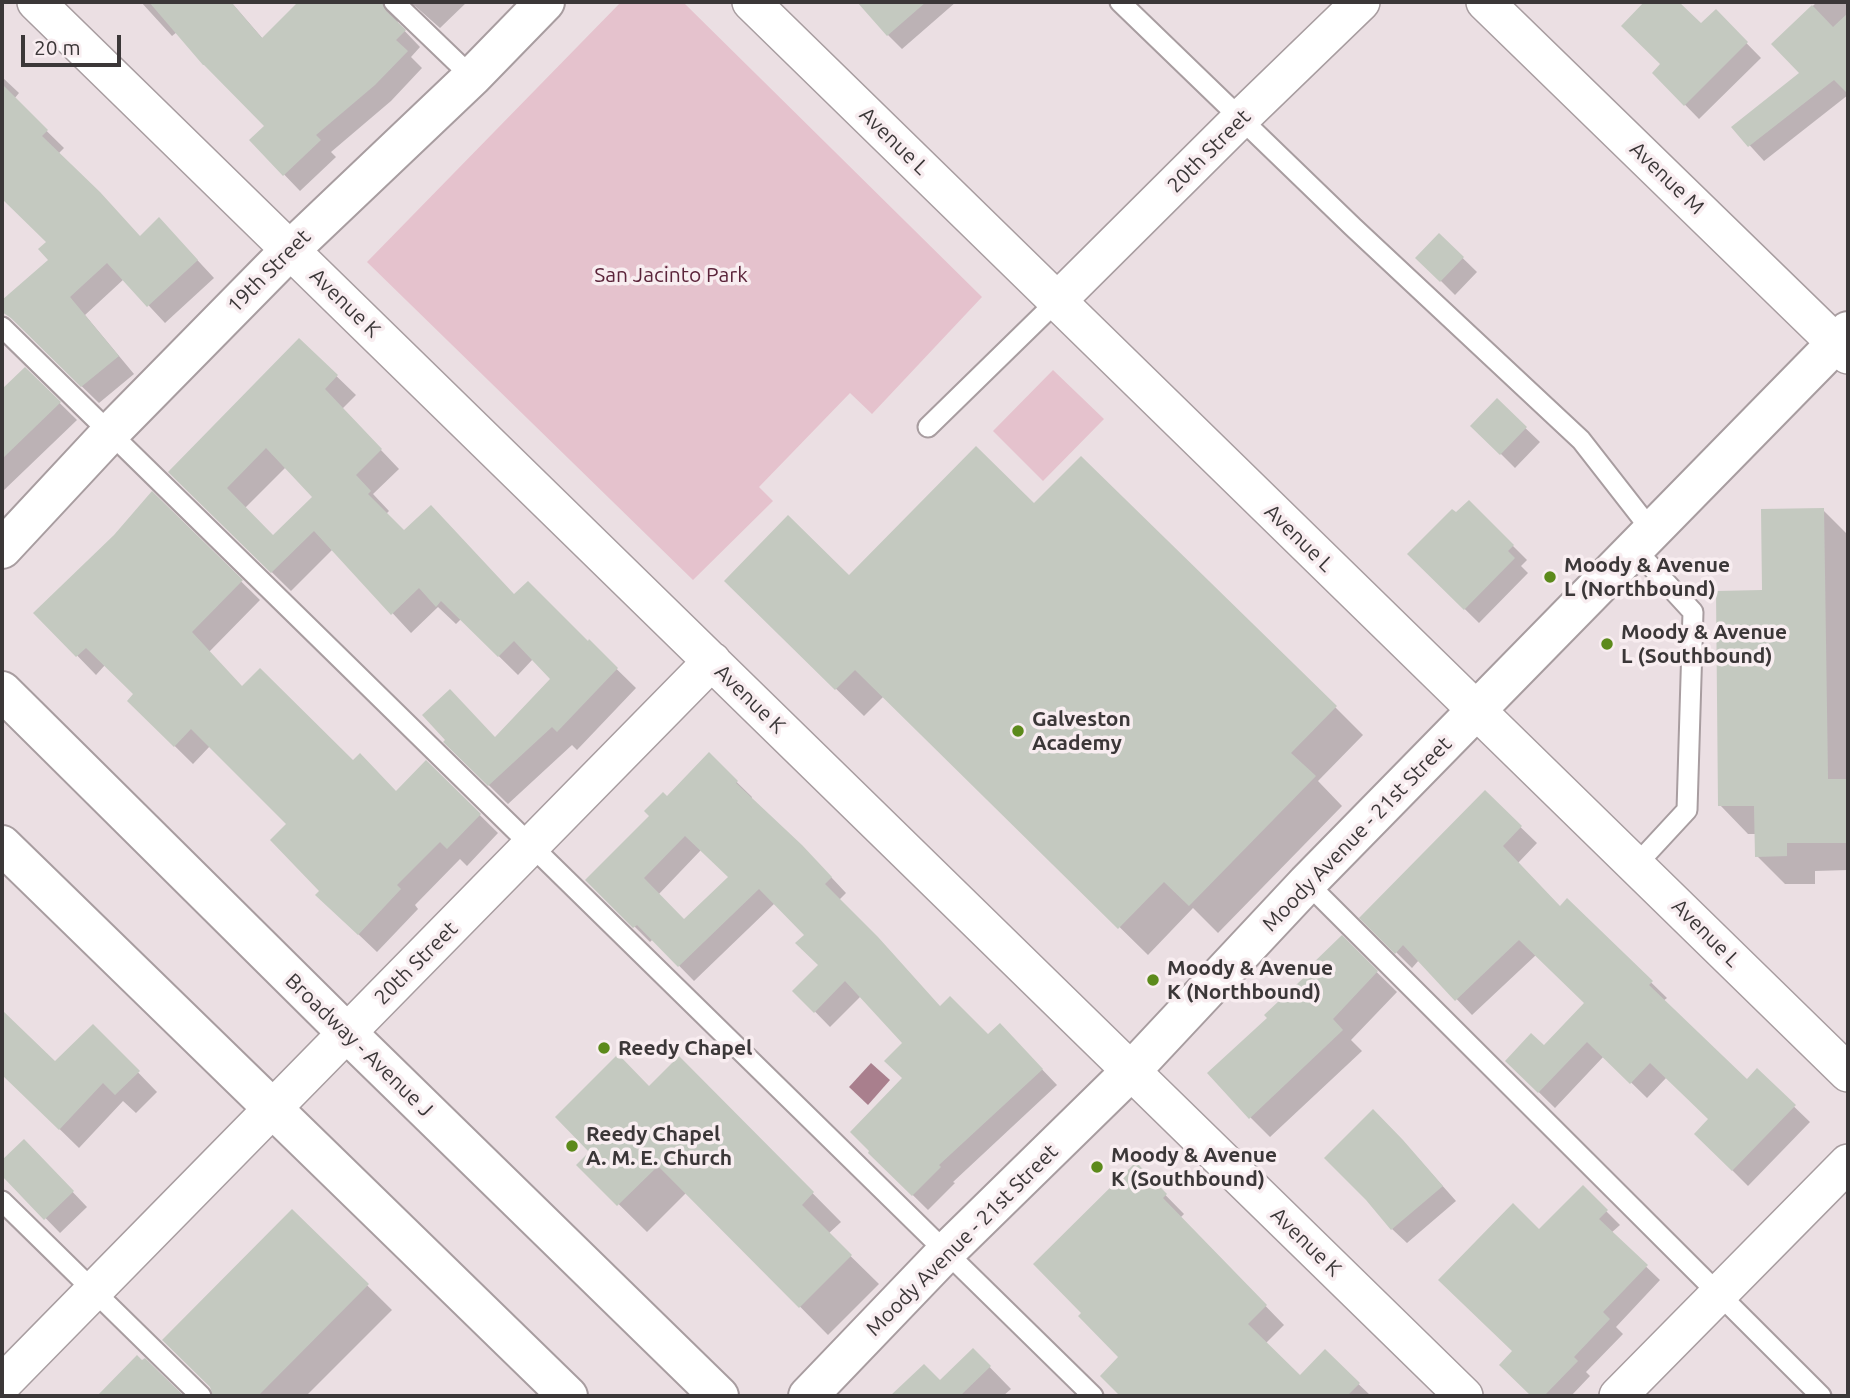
<!DOCTYPE html>
<style>
body{margin:0}
#map{position:relative;width:1850px;height:1398px;overflow:hidden;background:#ebdfe3;font-family:Ubuntu,sans-serif}
canvas{display:block}
.frame{position:absolute;inset:0;border:4px solid #3b3738;pointer-events:none}
.scale{position:absolute;left:21px;top:35px;width:100px;height:32px;box-sizing:border-box;border:4px solid #3b3738;border-top:0;padding-left:9px;font-size:21px;line-height:24px;white-space:nowrap;color:#3b3738;-webkit-text-stroke:5px #f8edf0;paint-order:stroke}
</style>
<div id="map">
<canvas width="1850" height="1398"></canvas>
<div class="frame"></div>
<div class="scale">20 m</div>
</div>
<script>
const ctx = document.querySelector('canvas').getContext('2d');
ctx.lineJoin = 'round';
function fill(path, color) { ctx.fillStyle = color; ctx.fill(path, 'evenodd'); }
const shape = rows => new Path2D(rows.map(r => 'M' + r).join(''));
function trace(path, color, width, dash) { ctx.strokeStyle = color; ctx.lineWidth = width; ctx.lineCap = dash ? 'butt' : 'round'; ctx.setLineDash(dash || []); ctx.stroke(path); }
function label(font, color, halo, rows, align = 'center') {
  ctx.font = font + ' Ubuntu,sans-serif'; ctx.lineWidth = 7; ctx.setLineDash([]); ctx.textBaseline = 'middle'; ctx.strokeStyle = halo; ctx.fillStyle = color; for (const [text, x, y, turn = 0] of rows) {
    ctx.save(); ctx.translate(x, y); ctx.rotate((+turn || 0) * Math.PI / 180); ctx.textAlign = isNaN(turn) ? turn : align; if (halo) ctx.strokeText(text, 0, 0); ctx.fillText(text, 0, 0); ctx.restore();
  }
}
const green = shape([
 [621,2,683,2,982,297,872,414,850,393,759,487,773,501,693,580,367,262],
 [1053,370,1104,419,1043,481,993,431]
]);
const water = shape([
 [871,1063,890,1080,868,1105,849,1087]
]);
const shadow = shape([
 [141,2,231,2,263,39,300,2,467,2,440,28,415,6,408,5,397,16,398,24,420,47,411,57,422,68,391,101,331,152,336,157,300,191,251,140,267,126,177,32,172,36],
 [866,2,956,2,902,49,888,35],
 [1647,2,1677,2,1701,26,1716,12,1761,58,1699,119,1654,73,1663,64,1623,26],
 [1817,2,1848,2,1848,95,1764,161,1733,127,1801,74,1773,44],
 [2,77,19,93,14,99,64,148,58,154,141,238,176,237,214,278,165,323,124,279,85,315,134,374,99,403,2,309,2,302,51,260,48,242,2,195],
 [1439,235,1477,272,1455,295,1418,258],
 [299,340,356,395,342,409,399,469,373,494,389,511,386,514,404,533,515,596,588,643,589,642,636,688,577,750,572,745,508,804,445,742,496,739,553,679,533,659,518,675,461,619,456,624,438,607,411,633,333,549,291,591,170,472],
 [286,467,314,497,274,537,245,508],
 [25,369,77,420,2,492,2,391],
 [1497,401,1540,442,1515,468,1473,426],
 [152,494,260,600,209,652,243,688,396,793,426,762,498,833,467,866,460,859,415,905,418,909,377,952,336,913,321,891,289,824,210,746,193,764,129,701,135,695,105,665,96,675,36,613,115,536],
 [1469,502,1527,560,1521,566,1528,573,1479,623,1409,554],
 [1034,506,1335,707,1363,735,1318,781,1342,806,1218,933,1193,908,1148,955,884,696,864,716,754,609,849,578],
 [1823,510,1848,535,1848,870,1815,871,1815,884,1785,884,1757,856,1756,834,1748,834,1720,805,1764,592],
 [709,755,752,797,751,799,817,862,846,893,839,900,941,1008,988,1037,1015,1041,1057,1085,953,1182,955,1183,928,1210,870,1153,904,1079,905,1044,861,996,830,1027,795,991,821,966,806,935,775,903,694,981,653,939,650,942,588,880],
 [701,850,730,877,684,922,658,895],
 [1485,793,1537,843,1518,863,1560,908,1567,900,1667,998,1663,1001,1747,1082,1757,1071,1810,1122,1748,1186,1696,1134,1711,1119,1667,1077,1647,1098,1604,1056,1555,1108,1507,1061,1544,1048,1586,1003,1536,955,1472,1015,1419,960,1412,968,1362,918],
 [1342,938,1397,992,1351,1040,1362,1051,1270,1137,1250,1117,1269,1018],
 [12,1022,55,1064,93,1026,157,1092,136,1113,123,1101,79,1148,2,1073,2,1033],
 [679,1058,841,1222,828,1234,879,1284,828,1335,687,1192,647,1232,579,1165],
 [24,1141,87,1207,60,1233,2,1173,2,1163],
 [1417,1157,1456,1201,1407,1243,1392,1229],
 [1136,1165,1184,1214,1180,1218,1284,1325,1266,1343,1300,1377,1325,1352,1371,1396,1122,1396,1102,1376,1120,1357],
 [1583,1188,1620,1225,1611,1233,1660,1280,1616,1327,1623,1334,1586,1372,1590,1376,1571,1396,1533,1396,1501,1365,1514,1351,1539,1231],
 [292,1211,392,1310,306,1396,215,1396,214,1392],
 [973,1350,1011,1389,1003,1396,893,1396,924,1366,940,1382]
]);
const building = shape([
 [149,2,231,2,262,38,298,2,382,2,386,11,406,30,396,40,408,51,375,85,316,135,321,140,283,176,249,140,264,126,204,65,203,65],
 [857,2,926,2,887,36],
 [1644,2,1679,2,1701,23,1716,9,1748,42,1684,106,1652,73,1660,64,1621,26],
 [1812,5,1833,27,1848,13,1848,94,1834,80,1748,147,1731,127,1799,73,1771,44],
 [2,84,48,130,42,136,100,192,140,236,159,217,198,260,147,307,107,263,70,297,119,356,81,387,11,318,2,312,2,300,48,260,38,249,46,242,2,199],
 [1439,233,1464,257,1440,282,1415,258],
 [299,338,338,375,325,389,382,449,356,475,371,491,368,494,404,530,431,505,514,594,528,581,588,641,589,639,618,668,557,732,552,727,488,786,443,742,445,740,422,715,450,689,495,737,550,679,514,641,498,657,441,601,436,607,419,588,391,615,314,531,271,573,168,472],
 [266,448,312,497,273,535,227,488],
 [25,367,61,402,2,459,2,389],
 [1497,398,1527,427,1500,455,1470,426],
 [976,446,1034,503,1081,456,1337,706,1291,753,1316,776,1189,906,1164,882,1118,929,855,670,835,690,724,581,788,515,849,575],
 [152,491,243,580,192,632,242,686,260,668,353,760,360,753,396,791,426,760,481,814,447,849,440,842,397,885,401,889,358,935,315,895,319,891,270,840,286,824,191,729,174,747,127,701,133,694,86,648,76,657,33,613,114,535],
 [1469,500,1514,545,1508,551,1515,558,1464,610,1407,554,1452,509,1456,512],
 [1824,508,1828,779,1848,779,1848,843,1787,843,1787,856,1755,857,1754,806,1718,806,1716,591,1762,590,1761,509],
 [709,752,738,781,736,783,802,845,832,877,825,884,878,937,940,1006,950,996,988,1034,1000,1023,1043,1069,939,1165,941,1167,912,1196,868,1153,869,1151,850,1132,902,1078,884,1061,902,1043,845,981,814,1013,792,991,818,965,795,943,804,935,759,889,678,967,637,925,633,928,585,880,649,816,644,811,663,792,667,796],
 [685,836,728,877,684,919,644,878],
 [1485,790,1522,826,1503,846,1560,906,1567,898,1653,981,1649,985,1747,1079,1757,1068,1796,1105,1732,1171,1694,1134,1708,1119,1650,1063,1630,1084,1587,1042,1538,1093,1505,1061,1531,1033,1544,1045,1584,1003,1519,940,1455,1001,1403,945,1395,954,1359,918],
 [1342,935,1378,971,1333,1019,1343,1030,1249,1119,1207,1073,1267,1018,1264,1015,1313,969,1310,966],
 [2,1010,55,1061,93,1024,140,1071,115,1095,103,1083,59,1130,2,1075],
 [618,1054,649,1086,679,1056,814,1192,802,1205,852,1255,799,1308,658,1166,617,1206,576,1165,589,1152,555,1117],
 [1373,1109,1403,1140,1443,1186,1391,1230,1366,1200,1324,1158],
 [24,1139,74,1191,44,1220,2,1176,2,1160],
 [1136,1162,1167,1194,1163,1198,1267,1305,1248,1324,1300,1375,1325,1349,1360,1383,1347,1396,1120,1396,1100,1376,1118,1357,1078,1316,1081,1313,1033,1264],
 [1583,1185,1608,1210,1599,1219,1648,1265,1603,1312,1610,1319,1574,1357,1578,1361,1544,1396,1531,1396,1499,1365,1512,1351,1438,1280,1513,1203,1539,1229],
 [292,1209,369,1284,258,1396,213,1396,210,1387,162,1340],
 [973,1348,991,1366,960,1396,890,1396,924,1364,940,1380],
 [137,1355,142,1360,145,1358,184,1396,97,1396]
]);
const lane = shape([
 [394,2,472,77],
 [1120,2,1353,227,1581,440,1652,531],
 [2,327,1093,1396],
 [928,427,1057,301],
 [1635,549,1693,612,1687,810,1637,864],
 [1307,883,1821,1396],
 [2,1201,201,1396]
]);
const street = shape([
 [36,2,1464,1396],
 [751,2,1848,1073],
 [1485,2,1848,355],
 [1057,301,1240,119,1361,2],
 [2,1384,712,661],
 [1618,1396,1848,1163]
]);
const secondary = shape([
 [2,549,110,433,290,250,472,77,545,2],
 [808,1396,946,1252,1131,1071,1307,883,1848,331]
]);
const primary = shape([
 [2,691,347,1033,719,1396],
 [2,845,568,1396]
]);
const markers = [
 [1550,577,7,"#5c8a1b"],
 [1607,644,7,"#5c8a1b"],
 [1018,731,7,"#5c8a1b"],
 [1153,980,7,"#5c8a1b"],
 [604,1048,7,"#5c8a1b"],
 [572,1146,7,"#5c8a1b"],
 [1097,1167,7,"#5c8a1b"]
];
const streetNames = [
 ["Avenue L",894,141,44],
 ["20th Street",1209,151,-45],
 ["Avenue M",1667,178,44],
 ["19th Street",269,271,-45],
 ["Avenue K",345,303,44],
 ["Avenue L",1299,538,44],
 ["Avenue K",750,699,44],
 ["Moody Avenue - 21st Street",1357,834,-46],
 ["Avenue L",1706,933,45],
 ["20th Street",416,963,-45],
 ["Broadway - Avenue J",359,1045,44],
 ["Moody Avenue - 21st Street",962,1240,-45],
 ["Avenue K",1306,1242,44]
];
const parkNames = [
 ["San Jacinto Park",671,275]
];
const poiNames = [
 ["Moody & Avenue",1564,565],
 ["L (Northbound)",1564,589],
 ["Moody & Avenue",1621,632],
 ["L (Southbound)",1621,656],
 ["Galveston",1032,719],
 ["Academy",1032,743],
 ["Moody & Avenue",1167,968],
 ["K (Northbound)",1167,992],
 ["Reedy Chapel",618,1048],
 ["Reedy Chapel",586,1134],
 ["A. M. E. Church",586,1158],
 ["Moody & Avenue",1111,1155],
 ["K (Southbound)",1111,1179]
];
fill(green, '#e5c2cd');
fill(water, '#a97f8d');
fill(shadow, '#0003');
fill(building, '#c4c9c0');
trace(lane, '#a89da0', 23);
trace(street, '#a89da0', 40);
trace(secondary, '#a89da0', 42);
trace(primary, '#a89da0', 42);
trace(lane, '#fff', 19);
trace(street, '#fff', 37);
trace(secondary, '#fff', 38);
trace(primary, '#fff', 38);
for (const [x, y, r, color] of markers) { const dot = new Path2D(); dot.arc(x, y, r, 0, 2 * Math.PI); ctx.fillStyle = color; ctx.fill(dot); trace(dot, '#f8edf0', 2.5); }
label('21px', '#3b3738', '#f8edf0', streetNames);
label('21px', '#5b243a', '#f8edf0', parkNames);
label('bold 21px', '#3b3738', '#f8edf0', poiNames, 'left');
</script>
